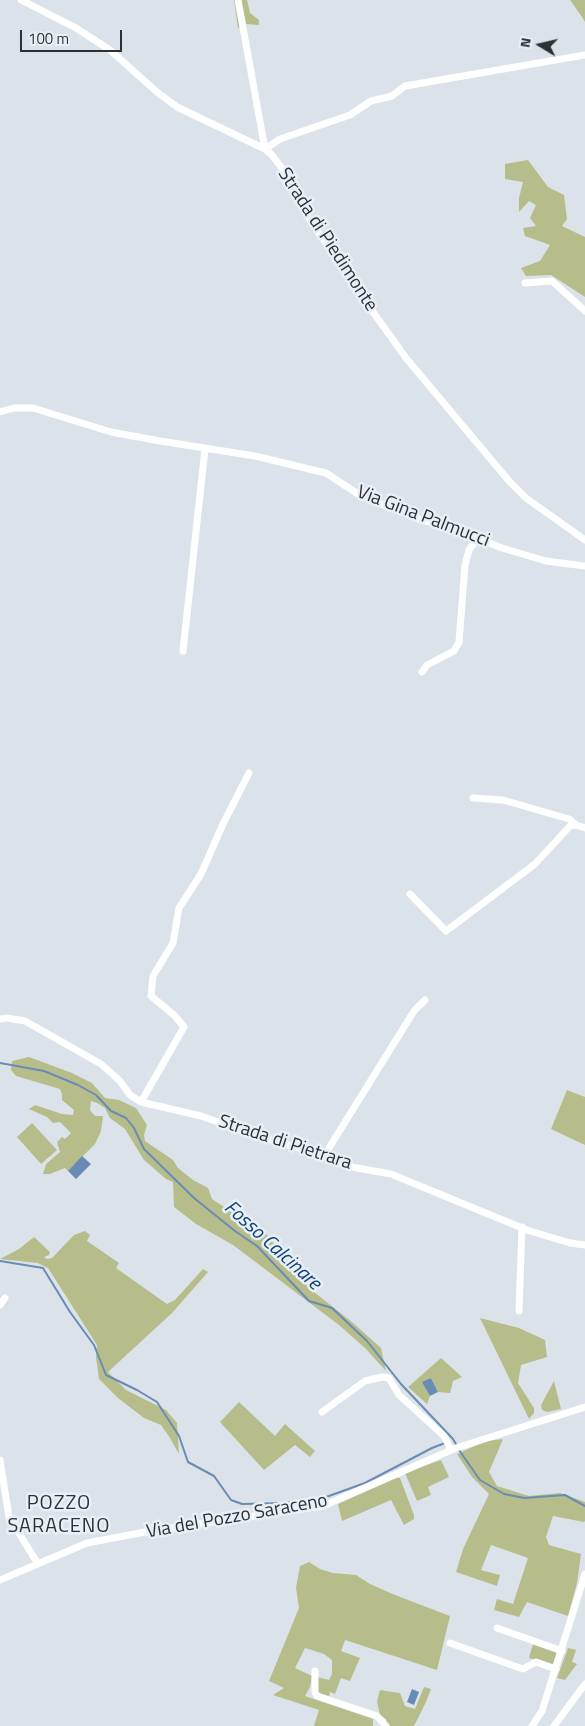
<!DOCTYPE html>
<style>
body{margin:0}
#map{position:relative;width:585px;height:1726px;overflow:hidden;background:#dce2e9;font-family:"Titillium Web",sans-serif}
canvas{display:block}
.north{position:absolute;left:515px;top:20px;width:50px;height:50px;-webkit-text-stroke:4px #e9eff7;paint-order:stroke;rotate:279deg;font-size:14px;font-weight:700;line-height:20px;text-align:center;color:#2e3133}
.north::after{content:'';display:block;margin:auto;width:18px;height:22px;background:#2e3133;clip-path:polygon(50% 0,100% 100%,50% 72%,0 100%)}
.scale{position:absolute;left:20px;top:30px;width:102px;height:22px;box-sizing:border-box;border:2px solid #2e3133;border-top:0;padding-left:6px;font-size:15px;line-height:18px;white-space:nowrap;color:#2e3133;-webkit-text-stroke:4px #e9eff7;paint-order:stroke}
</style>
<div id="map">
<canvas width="585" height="1726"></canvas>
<div class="north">N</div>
<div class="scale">100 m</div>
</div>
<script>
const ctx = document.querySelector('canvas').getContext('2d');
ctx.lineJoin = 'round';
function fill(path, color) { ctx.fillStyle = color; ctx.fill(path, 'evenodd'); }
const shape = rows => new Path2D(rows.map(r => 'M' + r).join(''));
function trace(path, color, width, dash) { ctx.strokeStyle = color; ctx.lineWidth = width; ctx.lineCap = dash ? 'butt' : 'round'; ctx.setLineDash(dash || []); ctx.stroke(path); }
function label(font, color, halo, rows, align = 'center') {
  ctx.font = font + ' "Titillium Web",sans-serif'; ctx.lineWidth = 5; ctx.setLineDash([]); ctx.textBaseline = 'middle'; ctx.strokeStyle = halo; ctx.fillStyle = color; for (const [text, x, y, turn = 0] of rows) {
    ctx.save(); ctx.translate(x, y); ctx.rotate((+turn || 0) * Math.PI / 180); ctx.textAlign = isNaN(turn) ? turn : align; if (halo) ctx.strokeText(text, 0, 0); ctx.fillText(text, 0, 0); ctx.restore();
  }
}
const green = shape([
 [234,0,247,0,250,13,259,20,259,25,247,24,238,28],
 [570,0,585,0,585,22,582,17],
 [528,160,548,187,564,195,567,219,562,226,585,237,585,297,551,275,526,276,521,268,540,261,550,245,525,236,523,228,536,226,530,218,536,205,529,201,519,212,519,198,523,182,505,179,505,164],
 [29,1057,72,1073,92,1083,105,1098,119,1100,136,1108,147,1125,144,1135,145,1141,173,1160,178,1168,193,1180,208,1188,212,1199,267,1235,309,1288,353,1323,381,1348,386,1371,366,1349,339,1325,233,1245,196,1224,174,1207,173,1182,166,1179,144,1160,125,1129,110,1118,105,1108,97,1103,91,1101,90,1110,95,1116,103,1116,101,1131,95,1144,68,1171,65,1168,50,1174,43,1174,46,1164,60,1152,57,1142,62,1137,65,1139,71,1133,60,1122,53,1123,47,1117,29,1109,35,1105,62,1114,73,1115,74,1110,62,1100,62,1094,60,1089,16,1076,11,1070,12,1061],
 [567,1090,585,1097,585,1145,551,1129],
 [32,1123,57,1150,41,1164,17,1137],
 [85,1231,90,1235,87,1241,119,1263,116,1268,167,1304,175,1300,203,1269,208,1272,172,1313,108,1372,126,1390,166,1410,177,1423,179,1454,170,1438,161,1425,144,1418,118,1398,99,1379,96,1357,97,1345,48,1268,38,1263,0,1259,19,1249,34,1237,50,1252,49,1255,44,1257,47,1259,52,1258,74,1235],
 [480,1318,519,1328,545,1340,547,1357,521,1365,518,1383,534,1408,534,1413,529,1419],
 [441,1358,462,1377,453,1381,450,1393,438,1392,431,1378,423,1382,430,1396,427,1404,408,1387],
 [554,1381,561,1409,547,1412,542,1410,541,1405],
 [239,1402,275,1436,285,1424,315,1451,310,1457,295,1445,264,1470,220,1422],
 [503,1439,489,1472,497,1486,529,1496,560,1493,585,1502,585,1521,584,1522,553,1516,546,1537,549,1545,581,1554,577,1583,568,1616,527,1602,519,1617,494,1610,497,1599,513,1604,528,1558,491,1545,481,1570,500,1575,497,1586,456,1572,463,1549,489,1494,472,1477,457,1454,486,1441],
 [441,1460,449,1477,428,1487,431,1495,417,1501,405,1473],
 [396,1478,400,1478,414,1515,414,1519,404,1525,391,1500,342,1521,338,1504],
 [309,1562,320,1569,333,1573,356,1575,370,1584,395,1595,450,1616,437,1670,345,1640,341,1651,360,1658,350,1681,341,1678,335,1694,330,1692,329,1696,319,1693,317,1690,317,1677,329,1680,332,1674,332,1660,324,1654,305,1648,295,1668,312,1676,310,1687,305,1696,373,1719,373,1726,314,1726,319,1710,273,1695,284,1688,269,1681,299,1608,296,1588,300,1566],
 [533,1644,557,1652,553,1665,529,1658],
 [568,1648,576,1650,572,1662,577,1664,565,1680,557,1678],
 [424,1687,431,1689,426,1702,414,1726,390,1726,387,1724,386,1719,380,1715,377,1701,380,1690,400,1693,405,1706,415,1709]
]);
const water = shape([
 [82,1156,91,1164,76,1179,68,1171],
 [431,1378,438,1392,430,1396,422,1382],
 [412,1689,419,1692,414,1705,407,1702]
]);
const stream = shape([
 [0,1063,44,1071,78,1085,96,1095,111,1111,126,1118,134,1128,144,1149,194,1198,235,1231,257,1246,309,1301,332,1308,367,1341,401,1384,453,1439,457,1446],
 [0,1261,43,1268,70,1312,94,1345,106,1375,137,1390,157,1402,179,1436,188,1462,214,1476,231,1500,242,1504,285,1503,326,1497,365,1483,432,1448,445,1443],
 [459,1450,480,1480,504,1494,524,1498,565,1495,585,1506]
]);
const minor = shape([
 [21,0,76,28,110,50,157,92,177,107,265,149,272,155,286,174,312,224,340,262,368,305,406,358,509,481,526,498,585,540],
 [238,0,265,149,280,139,350,115,371,101,392,96,405,86,585,55],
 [525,283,552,281,585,311],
 [0,412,14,408,33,408,111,432,160,441,255,456,326,473,361,496,418,519,451,528,502,548,546,561,585,566],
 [183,651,205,449],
 [422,672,427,665,454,651,459,642,465,565,469,550,474,543,480,538],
 [473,798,503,800,569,819,576,825],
 [410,894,446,931,535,864,570,826,576,825,585,828],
 [0,1019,7,1018,25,1021,101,1064,120,1081,130,1095,141,1102,201,1116,264,1138,315,1153,346,1166,391,1174,527,1230,570,1243,585,1245],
 [141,1102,184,1027,175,1016,151,996,153,976,173,943,179,908,201,874,223,824,249,773],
 [324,1156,414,1011,425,1000],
 [0,1305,5,1298],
 [519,1311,522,1227],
 [322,1412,365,1381,382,1377,389,1378,399,1395,444,1436,451,1450],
 [0,1460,9,1517,38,1564],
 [0,1580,87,1543,145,1532,323,1506,456,1448,585,1407],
 [497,1628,562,1651],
 [450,1643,523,1669,536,1662,556,1669],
 [315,1671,315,1692,317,1696,377,1716,386,1726],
 [532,1726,542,1711,585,1574],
 [554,1726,585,1684]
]);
const streetNames = [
 ["Strada di Piedimonte",327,240,57],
 ["Via Gina Palmucci",423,517,21],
 ["Strada di Pietrara",285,1143,18],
 ["Via del Pozzo Saraceno",237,1517,-10]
];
const waterNames = [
 ["Fosso Calcinare",272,1246,42]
];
const neighbourhoodNames = [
 ["POZZO",59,1504],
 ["SARACENO",59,1527]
];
fill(green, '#b7bd8a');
fill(water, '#698cb4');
trace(stream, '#698cb4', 2);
trace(minor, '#fff', 7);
label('19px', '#2e3133', '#e9eff7', streetNames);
label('italic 20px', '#0f4376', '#e9eff7', waterNames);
ctx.letterSpacing = '1px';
label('20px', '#2e3133', '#e9eff7', neighbourhoodNames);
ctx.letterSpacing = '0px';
</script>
